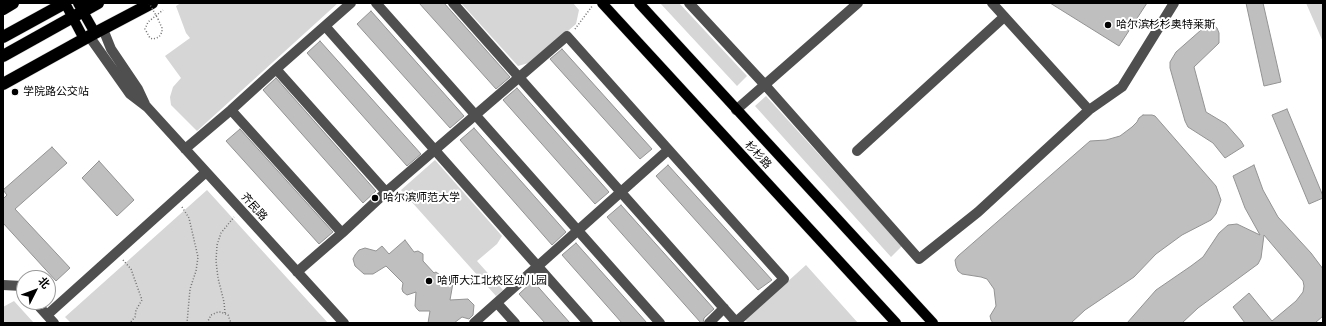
<!DOCTYPE html>
<meta charset="utf-8">
<style>
body{margin:0}
#map{position:relative;width:1326px;height:326px;overflow:hidden;background:#fff;font-family:Inter,"Noto Sans SC",sans-serif}
canvas{display:block}
.frame{position:absolute;inset:0;border:4px solid #000;pointer-events:none}
.north{position:absolute;left:16px;top:270px;width:40px;height:40px;box-sizing:border-box;background:#fff;border:1px solid #999;border-radius:50%;rotate:48deg;font-size:11px;font-weight:700;line-height:16px;text-align:center;color:#000}
.north::after{content:'';display:block;margin:auto;width:14px;height:18px;background:#000;clip-path:polygon(50% 0,100% 100%,50% 72%,0 100%)}
</style>
<div id="map">
<canvas width="1326" height="326"></canvas>
<div class="frame"></div>
<div class="north">北</div>
</div>
<script>
const ctx = document.querySelector('canvas').getContext('2d');
ctx.lineJoin = 'round';
function fill(path, color) { ctx.fillStyle = color; ctx.fill(path, 'evenodd'); }
const shape = rows => new Path2D(rows.map(r => 'M' + r).join(''));
function trace(path, color, width, dash) { ctx.strokeStyle = color; ctx.lineWidth = width; ctx.lineCap = dash ? 'butt' : 'round'; ctx.setLineDash(dash || []); ctx.stroke(path); }
function label(font, color, halo, rows, align = 'center') {
  ctx.font = font + ' Inter,"Noto Sans SC",sans-serif'; ctx.lineWidth = 4; ctx.setLineDash([]); ctx.textBaseline = 'middle'; ctx.strokeStyle = halo; ctx.fillStyle = color; for (const [text, x, y, turn = 0] of rows) {
    ctx.save(); ctx.translate(x, y); ctx.rotate((+turn || 0) * Math.PI / 180); ctx.textAlign = isNaN(turn) ? turn : align; if (halo) ctx.strokeText(text, 0, 0); ctx.fillText(text, 0, 0); ctx.restore();
  }
}
const green = shape([
 [181,3,338,3,197,131,171,105,170,97,173,87,181,78,165,56,190,38,186,33,176,6],
 [461,3,573,3,579,10,576,24,532,62,518,66],
 [660,3,679,3,747,76,737,86],
 [1306,3,1323,3,1323,42],
 [766,96,902,246,891,257,755,106],
 [435,160,502,236,497,244,477,261,503,290,496,296,401,190],
 [207,190,328,323,71,323,65,317],
 [806,265,858,323,748,323,745,320],
 [14,301,34,323,3,323,3,307]
]);
const building = shape([
 [419,3,444,3,510,77,496,89,419,3],
 [1050,3,1147,3,1119,46,1050,3],
 [1246,3,1263,3,1281,82,1264,86,1246,3],
 [371,11,464,116,450,128,357,24,371,11],
 [1209,23,1213,24,1217,28,1219,33,1219,43,1194,67,1206,112,1226,124,1241,141,1244,146,1225,158,1213,143,1188,127,1185,121,1170,68,1170,62,1176,52,1209,23],
 [320,41,421,154,407,166,307,53,320,41],
 [562,49,652,149,640,159,550,59,562,49],
 [276,78,376,191,363,203,263,90,276,78],
 [517,88,609,192,595,204,503,100,517,88],
 [1287,109,1323,196,1323,198,1309,204,1272,115,1287,109],
 [1143,115,1152,115,1155,116,1216,186,1221,200,1216,214,1211,220,1182,235,1156,254,1134,277,1085,310,1071,323,993,323,991,320,990,316,996,306,994,289,987,279,981,277,962,274,958,271,956,266,955,260,958,256,1090,141,1106,140,1120,136,1132,127,1137,122,1139,118,1143,115],
 [474,128,566,232,552,245,460,140,474,128],
 [240,129,333,232,319,244,226,141,240,129],
 [52,147,67,163,15,209,70,268,56,281,3,223,3,199,7,195,3,190,52,147],
 [99,161,134,200,117,216,82,178,99,161],
 [668,165,772,280,758,290,656,176,668,165],
 [1254,165,1263,190,1278,217,1311,253,1323,269,1323,316,1315,323,1245,323,1233,307,1249,293,1272,321,1296,301,1303,292,1304,286,1303,281,1264,235,1261,258,1258,264,1198,308,1182,323,1127,323,1156,290,1191,266,1203,257,1219,233,1228,225,1237,224,1260,235,1245,208,1233,176,1254,165],
 [621,205,714,309,704,318,703,323,701,323,607,217,621,205],
 [405,240,414,252,418,251,423,254,423,261,434,273,436,272,440,275,447,276,453,283,450,300,468,299,474,305,473,315,469,319,462,317,454,323,428,323,430,311,419,311,417,309,415,306,416,292,407,295,403,292,402,289,403,283,386,266,373,274,364,274,355,266,353,259,355,255,359,250,365,248,376,251,382,246,389,254,405,240],
 [576,243,647,323,622,323,562,255,576,243],
 [533,281,570,323,545,323,519,294,533,281]
]);
const path = shape([
 [158,19,162,28,162,32,159,37,153,39,150,38,145,29,148,22,163,10],
 [575,29,593,5],
 [182,207,189,218,198,257,196,271,190,289,187,323],
 [123,260,131,269,142,300,136,310,135,317,130,323],
 [225,313,224,302,218,278,216,261,217,245,221,233,234,217],
 [207,323,211,315,218,312,221,312,228,315,231,323]
]);
const minor = shape([
 [376,3,660,323],
 [453,3,737,323],
 [689,3,765,85,919,259,978,212,1089,110,1122,87,1174,3],
 [992,3,1089,110],
 [325,26,588,323],
 [103,29,111,49,138,89,145,104],
 [89,36,130,94,147,107,344,323],
 [276,69,386,192],
 [231,110,342,233],
 [736,110,858,3],
 [185,149,231,110,276,69,351,3],
 [857,151,1004,17],
 [297,272,342,233,386,192,567,36,784,279,736,322],
 [3,285,22,286,24,289],
 [35,302,54,323],
 [497,303,515,323],
 [47,315,206,172],
 [474,323,668,150],
 [709,323,724,308]
]);
const major = shape([
 [65,3,84,39],
 [78,3,95,33],
 [602,3,896,323],
 [639,3,933,323]
]);
const highway = shape([
 [3,9,13,3],
 [3,37,65,3],
 [3,56,98,3],
 [3,84,95,33,152,3]
]);
const pathBridge = shape([
 [149,3,158,19]
]);
const markers = [
 [1108,25,4,"#000"],
 [15,92,4,"#000"],
 [375,198,4,"#000"],
 [429,281,4,"#000"]
];
const poiNames = [
 ["哈尔滨杉杉奥特莱斯",1116,25],
 ["学院路公交站",23,92],
 ["哈尔滨师范大学",383,198],
 ["哈师大江北校区幼儿园",437,281]
];
const streetNames = [
 ["杉杉路",758,155,47],
 ["齐民路",254,207,48]
];
fill(green, '#d6d6d6');
fill(building, '#bfbfbf');
trace(building, '#939393', 1);
trace(major, '#dbdbdb', 11);
trace(highway, '#dbdbdb', 13);
trace(path, '#717171', 1.5, [1, 2]);
trace(minor, '#4f4f4f', 10);
trace(major, '#000', 10);
trace(highway, '#000', 12);
trace(pathBridge, '#717171', 1.5, [1, 2]);
for (const [x, y, r, color] of markers) { const dot = new Path2D(); dot.arc(x, y, r, 0, 2 * Math.PI); ctx.fillStyle = color; ctx.fill(dot); trace(dot, '#fff', 1.5); }
label('11px', '#000', '#fff', poiNames, 'left');
label('11px', '#000', '#fff', streetNames);
</script>
